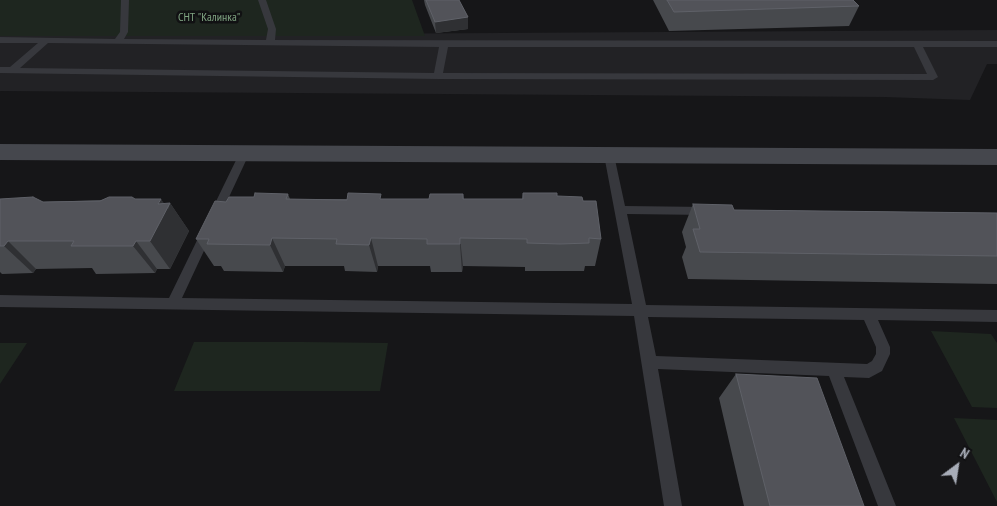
<!DOCTYPE html>
<meta charset="utf-8">
<style>
body{margin:0}
#map{position:relative;width:997px;height:506px;overflow:hidden;background:#161618;font-family:"PT Sans Narrow",sans-serif}
canvas{display:block}
.north{position:absolute;left:932px;top:441px;width:50px;height:50px;-webkit-text-stroke:4px #111113;paint-order:stroke;rotate:31deg;font-size:14px;font-weight:700;line-height:20px;text-align:center;color:#a8adb8}
.north::after{content:'';display:block;margin:auto;width:18px;height:22px;background:#a8adb8;clip-path:polygon(50% 0,100% 100%,50% 72%,0 100%)}
</style>
<div id="map">
<canvas width="997" height="506"></canvas>
<div class="north">N</div>
</div>
<script>
const ctx = document.querySelector('canvas').getContext('2d');
ctx.lineJoin = 'round';
function fill(path, color) { ctx.fillStyle = color; ctx.fill(path, 'evenodd'); }
const shape = rows => new Path2D(rows.map(r => 'M' + r).join(''));
function trace(path, color, width, dash) { ctx.strokeStyle = color; ctx.lineWidth = width; ctx.lineCap = dash ? 'butt' : 'round'; ctx.setLineDash(dash || []); ctx.stroke(path); }
function label(font, color, halo, rows, align = 'center') {
  ctx.font = font + ' "PT Sans Narrow",sans-serif'; ctx.lineWidth = 5; ctx.setLineDash([]); ctx.textBaseline = 'middle'; ctx.strokeStyle = halo; ctx.fillStyle = color; for (const [text, x, y, turn = 0] of rows) {
    ctx.save(); ctx.translate(x, y); ctx.rotate((+turn || 0) * Math.PI / 180); ctx.textAlign = isNaN(turn) ? turn : align; if (halo) ctx.strokeText(text, 0, 0); ctx.fillText(text, 0, 0); ctx.restore();
  }
}
const built = shape([
 [997,30,997,64,987,64,970,100,885,97,0,91,0,36]
]);
const green = shape([
 [0,0,412,0,425,36,0,36],
 [931,331,991,334,997,343,997,408,972,407],
 [194,342,304,342,388,343,380,391,174,391],
 [0,343,27,343,0,384],
 [954,418,997,420,997,502]
]);
const lane = shape([
 [121,0,129,0,128,32,124,39,266,40,268,29,258,0,266,0,276,29,275,40,997,41,997,47,923,47,938,77,933,80,438,79,0,73,0,67,10,67,38,43,0,43,0,37,115,39,120,32,121,0],
 [48,43,439,47,434,73,20,68,48,43],
 [448,47,914,47,927,74,443,73,448,47],
 [245,149,250,152,182,298,632,304,604,155,609,152,614,155,625,206,707,207,713,211,707,215,627,214,646,305,997,310,997,322,878,320,890,347,890,354,882,371,869,378,844,377,896,506,878,506,829,376,658,369,682,506,664,506,634,316,0,307,0,295,169,298,240,152,245,149],
 [648,317,864,320,876,347,876,354,872,361,867,364,656,356,648,317]
]);
const secondary = shape([
 [0,144,997,149,997,165,0,160,0,144]
]);
const wall = shape([
 [424,0,459,0,468,17,468,29,436,33,425,5],
 [653,0,853,0,859,6,849,26,669,31],
 [523,193,557,196,583,201,601,239,595,266,585,266,584,271,525,271,525,267,463,266,462,272,431,272,430,266,378,266,377,272,345,271,344,266,285,266,283,272,224,271,221,266,214,266,196,239,226,202,254,197,288,194,290,199,429,199,463,194,464,199,522,199],
 [0,199,43,202,135,199,164,204,170,203,189,231,170,269,157,269,155,273,96,274,92,268,36,269,33,273,2,274,0,272],
 [693,204,734,210,997,213,997,284,688,279,682,257,686,247,682,232],
 [736,374,864,506,744,506,719,398]
]);
const shadedWall = shape([
 [468,17,468,29,436,33,435,22],
 [161,199,168,209,170,203,189,231,170,269,150,241,158,204],
 [272,238,285,266,283,272,270,245],
 [371,238,378,266,377,272,369,245],
 [460,238,463,266,462,272,460,244],
 [8,241,36,269,33,273,4,246],
 [136,241,157,269,155,273,133,246]
]);
const building = shape([
 [426,0,459,0,468,17,435,22,426,0],
 [667,0,853,0,859,6,674,12,667,0],
 [255,193,288,194,286,199,347,200,348,193,381,194,380,199,429,199,430,194,463,194,463,199,523,199,523,193,557,193,557,196,582,197,583,201,596,201,601,239,589,238,589,243,560,244,527,243,527,239,460,238,460,244,427,244,427,239,371,238,369,245,336,244,337,239,272,238,270,245,207,244,209,239,196,239,215,201,226,202,229,197,254,197,255,193],
 [33,197,43,202,100,201,109,197,132,197,135,199,161,199,158,204,170,203,150,241,136,241,133,246,71,246,74,241,8,241,4,246,0,246,0,199,33,197],
 [693,204,732,205,734,210,997,213,997,256,700,252,693,229,700,229,693,204],
 [736,374,817,378,864,506,770,506,736,374]
]);
const farParknames = [
 ["СНТ \"Калинка\"",209,18]
];
fill(built, '#222225');
fill(green, '#1e261f');
fill(lane, '#37383d');
fill(secondary, '#45474d');
fill(wall, '#47494d');
fill(shadedWall, '#2f3033');
fill(building, '#525359');
trace(building, '#5f6168', 1);
label('12px', '#7fa381', '#111113', farParknames);
</script>
